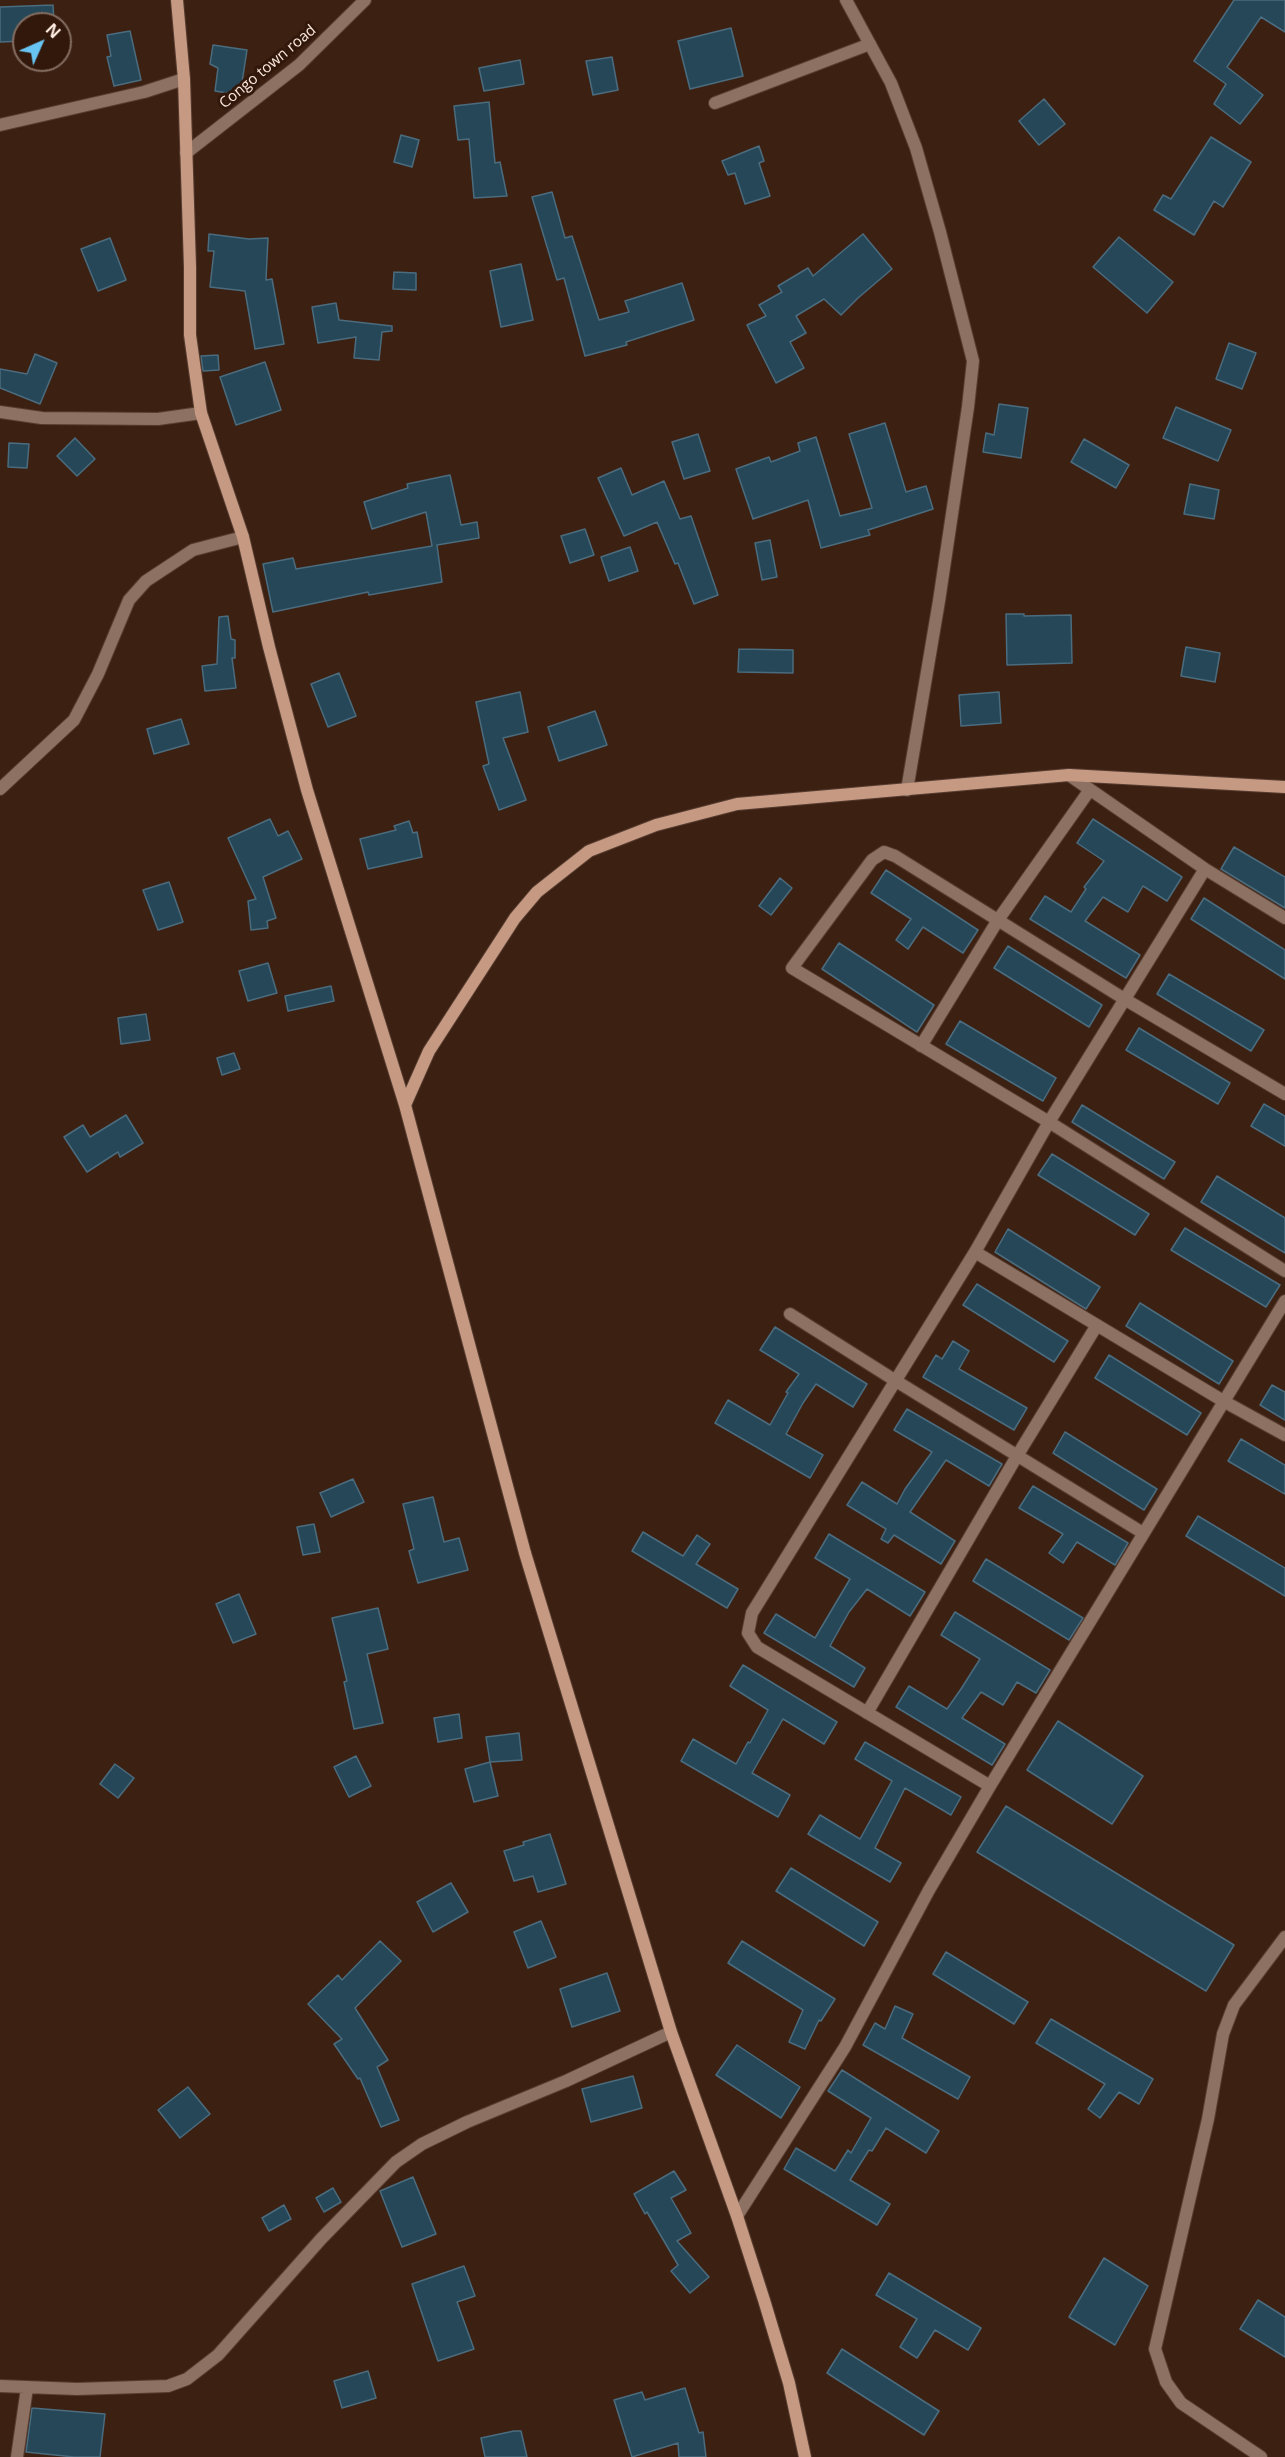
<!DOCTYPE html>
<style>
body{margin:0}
#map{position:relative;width:1285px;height:2457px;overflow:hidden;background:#3c2113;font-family:"Open Sans",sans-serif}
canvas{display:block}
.north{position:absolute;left:12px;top:12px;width:60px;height:60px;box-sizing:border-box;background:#32180a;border:2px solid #836c60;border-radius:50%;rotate:45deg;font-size:16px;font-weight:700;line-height:24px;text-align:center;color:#fce9e0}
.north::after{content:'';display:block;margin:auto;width:21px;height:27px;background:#68c4f0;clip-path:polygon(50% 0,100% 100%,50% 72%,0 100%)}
</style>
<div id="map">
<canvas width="1285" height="2457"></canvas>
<div class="north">N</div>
</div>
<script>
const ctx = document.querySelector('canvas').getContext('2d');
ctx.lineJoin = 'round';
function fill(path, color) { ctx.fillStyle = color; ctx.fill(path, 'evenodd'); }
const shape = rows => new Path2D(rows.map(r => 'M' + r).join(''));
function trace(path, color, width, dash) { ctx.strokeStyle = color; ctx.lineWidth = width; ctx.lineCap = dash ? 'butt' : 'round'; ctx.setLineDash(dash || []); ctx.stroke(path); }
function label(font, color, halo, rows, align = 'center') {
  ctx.font = font + ' "Open Sans",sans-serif'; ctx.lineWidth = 6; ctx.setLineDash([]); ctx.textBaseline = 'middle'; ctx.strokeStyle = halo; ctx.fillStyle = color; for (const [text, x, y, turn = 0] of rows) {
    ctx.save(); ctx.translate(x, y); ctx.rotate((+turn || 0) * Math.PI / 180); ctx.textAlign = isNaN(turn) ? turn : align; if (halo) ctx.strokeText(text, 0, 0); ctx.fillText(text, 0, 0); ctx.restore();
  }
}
const building = shape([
 [1234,0,1285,0,1285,32,1261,17,1227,67,1263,95,1240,124,1214,104,1226,84,1194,61,1234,0],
 [53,5,54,24,22,24,23,41,0,42,0,7,53,5],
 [731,28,743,76,690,89,678,41,731,28],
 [130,31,141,80,114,86,107,57,111,56,107,35,130,31],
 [213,45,247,50,240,95,215,91,218,68,210,64,213,45],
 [612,57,618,90,593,95,586,61,612,57],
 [520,60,524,84,484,91,479,68,520,60],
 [1044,99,1065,124,1039,145,1019,121,1044,99],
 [489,102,495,163,500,162,507,196,474,198,469,139,458,140,454,106,489,102],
 [401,135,419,140,412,167,394,162,401,135],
 [1211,137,1251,162,1223,207,1214,201,1194,235,1154,210,1163,195,1171,199,1211,137],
 [759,146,764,161,759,163,770,196,745,204,735,173,728,175,722,161,759,146],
 [552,192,565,238,572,236,599,320,629,312,625,301,682,283,694,320,626,342,627,345,585,356,564,278,557,280,532,197,552,192],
 [209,234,249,239,268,238,266,280,272,279,284,344,255,349,245,291,210,287,214,251,208,251,209,234],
 [863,234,892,269,858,298,841,315,824,299,796,316,806,333,790,342,804,368,776,383,747,325,766,316,759,305,782,292,778,286,808,268,813,276,863,234],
 [1119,237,1173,282,1147,313,1093,267,1119,237],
 [110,238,126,280,98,291,81,249,110,238],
 [521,264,533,320,501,327,490,271,521,264],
 [394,272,416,273,416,290,393,289,394,272],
 [336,303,339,320,392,326,392,331,382,332,379,360,354,358,356,337,318,343,312,307,336,303],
 [1229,343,1256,353,1242,389,1216,379,1229,343],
 [35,354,57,363,40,404,0,388,0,369,27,374,35,354],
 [218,355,219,370,203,371,201,356,218,355],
 [265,362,281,410,236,425,220,377,265,362],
 [999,404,1028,408,1021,458,983,452,986,433,994,435,999,404],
 [1176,407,1231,430,1218,461,1163,438,1176,407],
 [885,423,906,492,926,486,933,509,868,530,870,535,821,548,808,500,753,519,736,469,769,457,771,462,800,451,798,443,816,437,840,516,872,508,849,434,885,423],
 [698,434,710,471,684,479,672,442,698,434],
 [75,438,95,459,77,476,57,456,75,438],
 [1084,439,1129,465,1116,488,1071,462,1084,439],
 [9,443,29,444,27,468,8,467,9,443],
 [621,468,632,495,664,481,680,519,691,516,718,595,694,604,678,563,675,564,657,522,624,536,598,478,621,468],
 [450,475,461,525,477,522,479,538,437,545,442,582,369,595,368,592,273,612,263,564,293,558,296,569,432,546,426,512,372,529,364,502,408,488,407,484,450,475],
 [1190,484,1219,490,1214,519,1184,514,1190,484],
 [585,529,594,555,570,563,561,536,585,529],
 [770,540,777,577,762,580,755,543,770,540],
 [630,547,638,571,609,581,601,557,630,547],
 [1006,614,1024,614,1024,616,1071,615,1072,663,1007,665,1006,614],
 [228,616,231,639,235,640,235,658,232,658,236,688,205,691,202,666,217,664,219,617,228,616],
 [1186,647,1220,653,1215,682,1181,676,1186,647],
 [739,649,793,650,793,673,738,672,739,649],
 [339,673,356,716,328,727,311,684,339,673],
 [520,692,528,732,503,738,526,800,499,810,483,766,489,764,476,702,520,692],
 [999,692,1001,723,961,726,959,695,999,692],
 [595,711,607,745,559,761,548,727,595,711],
 [181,719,189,744,154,754,147,729,181,719],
 [270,819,278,836,288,831,302,859,263,877,276,918,267,921,268,928,251,930,248,901,256,899,228,838,270,819],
 [1093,819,1182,877,1167,901,1143,886,1128,912,1103,897,1085,921,1140,955,1126,978,1030,919,1045,896,1071,912,1086,889,1084,887,1104,861,1077,843,1093,819],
 [409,821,413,833,417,832,422,857,368,869,360,839,396,830,394,826,409,821],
 [1234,847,1285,877,1285,908,1221,869,1234,847],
 [886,870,978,930,963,953,923,927,908,949,896,940,911,919,871,893,886,870],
 [780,878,792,888,771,915,759,906,780,878],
 [169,882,183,922,158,930,143,890,169,882],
 [1204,898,1285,950,1285,979,1191,919,1204,898],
 [839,943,934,1005,917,1032,822,969,839,943],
 [1008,946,1102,1005,1089,1027,994,968,1008,946],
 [268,963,277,993,248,1001,239,971,268,963],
 [1169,974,1264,1030,1251,1051,1157,994,1169,974],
 [331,986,334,1001,288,1011,285,996,331,986],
 [146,1014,150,1040,121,1044,118,1018,146,1014],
 [960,1021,1056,1078,1043,1101,946,1044,960,1021],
 [1139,1028,1230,1083,1218,1104,1126,1050,1139,1028],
 [234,1053,240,1069,222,1075,217,1058,234,1053],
 [1264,1104,1285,1116,1285,1146,1251,1126,1264,1104],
 [1082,1105,1175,1162,1164,1179,1072,1122,1082,1105],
 [126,1115,143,1143,120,1157,118,1152,87,1172,64,1137,83,1125,90,1137,126,1115],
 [1052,1154,1149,1214,1135,1235,1038,1175,1052,1154],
 [1217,1176,1285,1218,1285,1253,1201,1202,1217,1176],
 [1185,1228,1280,1285,1266,1307,1171,1250,1185,1228],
 [1008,1229,1100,1287,1086,1309,995,1252,1008,1229],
 [977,1284,1068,1341,1054,1362,963,1305,977,1284],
 [1140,1303,1233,1361,1219,1384,1126,1326,1140,1303],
 [775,1327,867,1384,853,1407,816,1384,803,1403,786,1434,823,1455,810,1478,715,1423,728,1400,770,1425,788,1393,786,1392,799,1374,760,1350,775,1327],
 [953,1341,969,1351,959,1369,1027,1408,1014,1430,923,1377,936,1355,942,1359,953,1341],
 [1109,1355,1201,1413,1187,1435,1095,1378,1109,1355],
 [1272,1385,1285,1392,1285,1420,1260,1405,1272,1385],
 [907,1409,1002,1464,989,1486,946,1460,910,1512,955,1541,941,1564,894,1535,888,1543,881,1539,886,1529,847,1505,862,1482,897,1504,905,1489,932,1452,894,1430,907,1409],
 [1065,1432,1157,1489,1144,1510,1053,1453,1065,1432],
 [1241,1439,1285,1465,1285,1494,1228,1461,1241,1439],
 [353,1479,364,1502,331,1517,320,1493,353,1479],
 [1033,1486,1128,1543,1115,1565,1077,1542,1063,1563,1049,1553,1063,1534,1019,1508,1033,1486],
 [433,1497,444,1542,459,1538,468,1570,418,1583,409,1551,414,1549,403,1504,433,1497],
 [1198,1516,1285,1568,1285,1596,1186,1536,1198,1516],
 [314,1524,320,1552,303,1555,297,1527,314,1524],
 [643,1532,683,1556,697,1535,710,1544,696,1564,738,1589,727,1608,632,1551,643,1532],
 [829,1534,925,1592,910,1616,867,1589,849,1612,830,1646,865,1668,854,1687,764,1633,776,1614,815,1638,850,1579,815,1558,829,1534],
 [986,1559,1083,1618,1069,1640,973,1581,986,1559],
 [239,1594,256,1634,233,1643,216,1604,239,1594],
 [378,1608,388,1649,367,1654,383,1723,354,1729,344,1682,347,1681,332,1618,378,1608],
 [955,1612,1050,1670,1036,1693,1017,1682,1003,1705,981,1692,962,1718,1005,1744,992,1765,896,1707,909,1686,947,1709,961,1689,980,1659,941,1635,955,1612],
 [743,1665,837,1722,824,1744,783,1719,752,1773,790,1795,778,1817,681,1761,693,1739,736,1764,748,1742,750,1743,768,1710,730,1686,743,1665],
 [459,1714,462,1738,438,1742,434,1718,459,1714],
 [1058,1721,1143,1776,1112,1824,1027,1770,1058,1721],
 [519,1733,522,1760,490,1762,486,1737,519,1733],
 [865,1742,961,1797,951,1815,905,1788,875,1848,901,1863,890,1882,808,1834,820,1815,860,1839,892,1781,855,1759,865,1742],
 [356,1756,371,1786,349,1797,334,1767,356,1756],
 [490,1762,498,1796,474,1802,465,1769,490,1762],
 [115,1764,134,1778,118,1798,100,1784,115,1764],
 [1006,1806,1234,1945,1206,1991,977,1852,1006,1806],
 [550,1834,566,1884,538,1892,533,1876,514,1881,504,1851,524,1845,523,1842,550,1834],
 [791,1868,878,1922,864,1946,776,1891,791,1868],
 [451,1883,468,1912,433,1932,417,1902,451,1883],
 [541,1921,556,1957,528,1968,514,1932,541,1921],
 [380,1941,401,1961,355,2008,388,2060,377,2067,399,2120,381,2127,360,2078,358,2079,334,2044,342,2039,308,2004,338,1975,342,1980,380,1941],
 [742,1941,835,1999,821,2021,819,2020,805,2049,789,2042,803,2010,728,1963,742,1941],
 [946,1952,1028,2002,1014,2024,933,1974,946,1952],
 [607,1973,620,2011,572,2027,560,1989,607,1973],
 [895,2006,913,2014,902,2038,970,2077,958,2099,863,2045,875,2023,885,2029,895,2006],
 [1051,2019,1153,2079,1139,2104,1119,2092,1100,2118,1088,2109,1105,2084,1036,2043,1051,2019],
 [737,2045,800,2087,781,2118,716,2075,737,2045],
 [842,2070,939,2131,926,2153,886,2128,872,2151,869,2150,850,2180,890,2204,877,2225,784,2169,796,2148,835,2171,848,2150,851,2153,871,2118,828,2091,842,2070],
 [633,2076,642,2108,591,2122,582,2089,633,2076],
 [188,2087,210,2114,180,2138,158,2110,188,2087],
 [674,2171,686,2190,671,2198,691,2233,677,2241,709,2277,690,2293,671,2271,678,2265,647,2212,645,2214,634,2194,674,2171],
 [413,2177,436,2234,402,2247,380,2191,413,2177],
 [333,2188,341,2202,324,2212,316,2198,333,2188],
 [284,2205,291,2219,269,2231,262,2218,284,2205],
 [1104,2258,1148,2286,1115,2345,1069,2317,1104,2258],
 [464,2266,475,2296,457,2302,474,2349,438,2361,412,2284,464,2266],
 [889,2273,981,2328,968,2350,935,2330,917,2358,900,2347,917,2319,876,2295,889,2273],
 [1258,2300,1285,2317,1285,2357,1240,2329,1258,2300],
 [842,2349,939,2411,924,2435,827,2373,842,2349],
 [368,2371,376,2398,342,2408,334,2381,368,2371],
 [685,2388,699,2433,703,2432,706,2457,679,2457,678,2443,632,2457,614,2400,642,2392,645,2400,685,2388],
 [32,2408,105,2414,100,2457,74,2457,26,2452,32,2408],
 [514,2431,521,2431,527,2457,485,2457,481,2438,514,2431]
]);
const street = shape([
 [846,0,891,83,916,148,940,232,973,361,968,407,939,601,907,790],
 [715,103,870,44],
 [0,125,144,92,184,79],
 [186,153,299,65,365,0],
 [0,412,42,418,158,419,201,413],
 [1069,775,1205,869,1285,918],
 [0,789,74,720,98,674,129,600,146,581,193,550,243,537],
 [921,1046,998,920,1089,791],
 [1285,1094,1126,1000,895,856,884,852,872,860,792,968,1049,1122,1285,1271],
 [975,1252,1225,1402,1285,1435],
 [790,1314,896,1381,1143,1533],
 [867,1713,1017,1456,1097,1325],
 [990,1786,757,1647,748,1633,752,1613,975,1252,1049,1122,1205,869],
 [737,2216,845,2047,929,1890,990,1786,1285,1301],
 [0,2386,77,2389,138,2387,168,2386,187,2379,218,2355,321,2239,396,2162,422,2144,467,2122,566,2081,671,2032],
 [17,2457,27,2388],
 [1261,2457,1181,2403,1166,2382,1155,2349,1208,2119,1223,2034,1234,2005,1285,1937]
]);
const secondary = shape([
 [177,0,184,79,190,267,190,335,201,413,243,537,269,647,307,790,405,1105,525,1553,671,2032,737,2216,764,2300,789,2383,805,2457],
 [405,1105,429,1051,515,918,537,892,589,851,656,825,737,804,1069,775,1285,787]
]);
const streetNames = [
 ["Congo town road",268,67,-40]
];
fill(building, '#264757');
trace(building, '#4b6c7e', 1.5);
trace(street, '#573d30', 14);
trace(secondary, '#573d30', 14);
trace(street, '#8d7163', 12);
trace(secondary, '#c69983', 12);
label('15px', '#fce9e0', '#32180a', streetNames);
</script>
